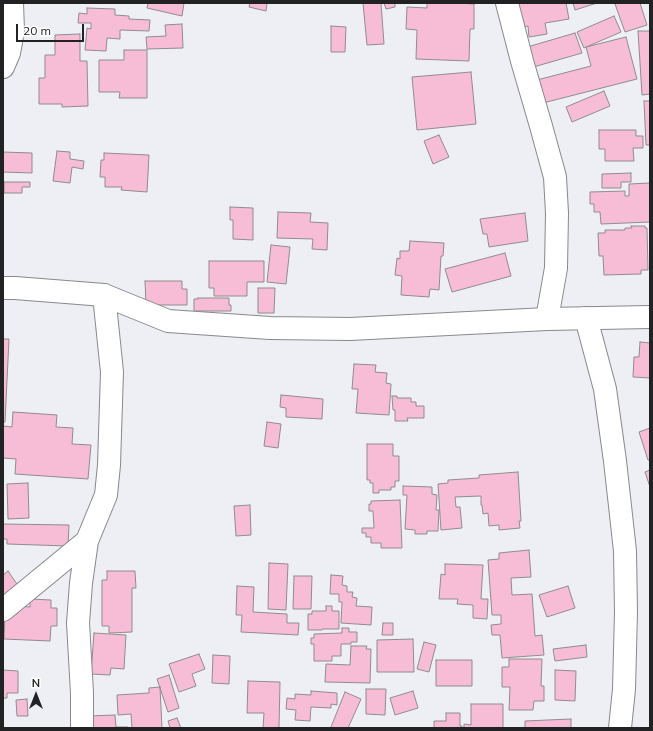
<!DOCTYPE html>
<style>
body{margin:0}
#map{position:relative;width:653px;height:731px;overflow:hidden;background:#eeeff4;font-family:Mulish,sans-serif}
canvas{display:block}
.frame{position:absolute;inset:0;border:4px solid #222224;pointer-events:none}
.north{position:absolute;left:16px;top:675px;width:40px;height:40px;-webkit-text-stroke:3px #fff;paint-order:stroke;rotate:0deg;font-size:11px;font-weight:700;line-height:16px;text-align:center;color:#222224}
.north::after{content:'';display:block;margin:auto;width:14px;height:18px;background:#222224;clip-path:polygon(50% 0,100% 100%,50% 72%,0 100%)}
.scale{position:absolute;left:16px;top:24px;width:68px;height:18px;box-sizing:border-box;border:2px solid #222224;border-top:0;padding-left:5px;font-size:12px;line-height:14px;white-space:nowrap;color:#222224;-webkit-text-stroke:3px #fff;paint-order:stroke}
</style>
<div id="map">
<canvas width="653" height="731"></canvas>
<div class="frame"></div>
<div class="north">N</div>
<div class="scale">20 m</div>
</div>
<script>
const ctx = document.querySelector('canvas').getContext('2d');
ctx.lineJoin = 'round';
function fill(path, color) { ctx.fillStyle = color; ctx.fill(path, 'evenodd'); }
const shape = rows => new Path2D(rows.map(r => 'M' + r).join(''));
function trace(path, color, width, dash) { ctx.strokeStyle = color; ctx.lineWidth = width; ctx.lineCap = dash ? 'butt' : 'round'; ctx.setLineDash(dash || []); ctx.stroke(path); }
const building = shape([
 [148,3,184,3,182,16,147,8,148,3],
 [250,3,267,3,266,11,249,7,250,3],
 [363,3,381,3,384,44,367,45,363,3],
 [384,3,395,3,395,7,386,9,384,3],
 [427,3,460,3,474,4,474,29,470,29,469,61,416,59,417,30,406,29,407,7,427,8,427,3],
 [514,3,566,3,569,19,545,23,547,34,529,37,528,26,518,28,514,3],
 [573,3,597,3,575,10,573,3],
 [618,3,640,3,647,25,625,32,615,4,618,3],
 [87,8,115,9,115,15,129,16,129,19,150,20,149,31,120,30,120,39,107,38,106,51,85,50,87,28,91,29,91,23,78,23,79,13,87,14,87,8],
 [614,16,621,32,584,48,577,32,614,16],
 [182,24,183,48,147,49,146,37,166,36,165,25,182,24],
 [331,26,346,27,345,52,331,52,331,26],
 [638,31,650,31,650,94,642,95,638,31],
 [575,33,582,53,530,68,524,48,575,33],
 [80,34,80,61,87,61,88,106,62,107,62,104,39,104,39,78,45,78,45,55,55,55,55,35,80,34],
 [626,37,637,79,539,104,533,81,591,66,586,47,626,37],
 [124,50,147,50,147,98,119,98,120,92,99,92,99,60,124,60,124,50],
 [471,72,476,124,417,130,412,77,471,72],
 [604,91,610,106,572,122,566,107,604,91],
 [644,101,650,101,650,145,646,145,644,101],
 [599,130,636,130,636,136,643,136,643,148,633,148,634,161,605,161,605,149,599,149,599,130],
 [439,135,449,157,433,164,424,141,439,135],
 [57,151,70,152,70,159,84,161,83,169,72,167,70,183,53,181,57,151],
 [3,152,32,153,32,173,3,172,3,152],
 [104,153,149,155,147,192,121,190,122,187,105,187,105,177,100,177,101,160,104,160,104,153],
 [631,173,631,182,621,182,621,188,602,188,602,174,631,173],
 [4,182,30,182,30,187,22,187,22,193,4,193,4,182],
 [650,183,650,222,601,224,600,212,594,212,594,204,590,204,590,192,625,191,625,196,629,196,629,184,650,183],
 [230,207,253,208,253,240,233,239,233,220,230,220,230,207],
 [278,212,311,213,310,222,328,223,327,250,312,249,313,239,277,238,278,212],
 [525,213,528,241,489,247,487,234,483,234,480,219,525,213],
 [631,226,645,226,645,228,647,228,648,270,641,270,641,274,604,275,603,256,599,256,598,233,605,233,605,230,625,230,625,228,632,228,631,226],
 [410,241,444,243,443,256,441,256,439,290,430,289,429,297,401,295,402,276,395,275,397,258,400,259,400,251,409,251,410,241],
 [271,245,290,247,286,284,267,282,271,245],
 [505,253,511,276,452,292,445,269,505,253],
 [209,261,264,261,264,282,247,282,247,296,214,296,214,288,209,288,209,261],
 [145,281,182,281,182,289,187,289,187,305,146,305,145,281],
 [258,288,275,288,274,313,258,313,258,288],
 [198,298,229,298,229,305,231,305,231,311,194,311,194,299,198,299,198,298],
 [3,339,9,339,5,422,3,422,3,339],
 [640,342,650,343,650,378,633,377,634,357,639,357,640,342],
 [354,364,376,365,375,372,387,373,386,383,391,384,389,415,356,413,358,389,352,389,354,364],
 [281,395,323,399,322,419,286,417,286,408,280,407,281,395],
 [392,396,397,396,397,398,411,398,411,402,416,402,416,406,424,406,424,418,407,418,408,421,395,421,395,410,393,410,392,396],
 [13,412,57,415,56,427,73,428,72,444,91,445,88,479,15,474,16,459,3,458,3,426,12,427,13,412],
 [267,422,281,424,278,448,264,446,267,422],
 [650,428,650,460,648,460,639,432,650,428],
 [367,444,393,444,393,456,399,456,399,481,395,481,395,487,391,487,391,490,379,490,379,493,373,493,373,483,370,483,370,480,367,480,367,444],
 [650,470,650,487,645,472,650,470],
 [518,472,521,521,519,521,520,528,499,530,499,525,489,526,488,513,483,514,482,505,481,505,481,496,455,497,456,507,460,507,462,528,441,530,438,484,448,483,448,480,479,478,479,475,518,472],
 [28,483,29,518,8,519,7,484,28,483],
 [403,486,432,487,432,494,437,495,436,510,439,510,438,531,427,531,427,534,415,534,415,530,405,529,407,495,403,495,403,486],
 [400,500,402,548,381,548,381,543,371,543,371,537,366,537,366,533,362,533,362,528,374,528,373,511,369,511,369,504,371,504,371,501,400,500],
 [250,505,251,535,236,536,234,506,250,505],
 [3,524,69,525,68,546,7,544,7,539,3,539,3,524],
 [529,550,531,577,511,578,512,595,532,594,535,636,542,635,544,655,502,658,500,635,492,635,491,625,501,624,501,615,492,615,488,560,499,559,499,553,529,550],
 [269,563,288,564,286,610,268,609,269,563],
 [445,564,483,565,481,599,488,599,487,619,473,618,473,605,457,604,458,599,439,599,441,574,445,575,445,564],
 [8,571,19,587,3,599,3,575,8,571],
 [107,571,135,571,136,588,132,588,132,632,109,633,109,626,102,626,102,580,107,580,107,571],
 [331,575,343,576,342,585,347,586,347,592,353,592,352,597,357,598,356,606,372,607,371,625,341,623,342,602,339,602,339,594,330,594,331,575],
 [294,576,312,576,311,609,293,609,294,576],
 [237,586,254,587,253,612,287,614,287,623,299,623,298,635,241,632,242,615,236,615,237,586],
 [568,586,575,608,547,617,539,595,568,586],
 [30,599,51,600,51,608,57,608,57,626,51,626,50,641,4,639,5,613,17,614,17,606,30,607,30,599],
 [326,606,332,606,332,611,339,611,339,629,322,629,322,630,308,630,308,614,312,614,312,611,326,611,326,606],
 [383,623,393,623,393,635,382,635,383,623],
 [342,628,349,628,349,632,357,632,357,642,351,642,351,644,341,644,341,656,332,656,332,661,314,661,314,644,311,644,311,638,314,638,314,634,342,633,342,628],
 [94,633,126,635,124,669,111,668,110,675,91,674,94,633],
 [413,639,414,672,377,672,377,640,413,639],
 [424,642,436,645,429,672,417,669,424,642],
 [586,645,587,657,555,661,553,649,586,645],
 [351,646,367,646,366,649,371,649,370,683,325,682,326,664,350,665,351,646],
 [199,654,205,669,192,674,196,686,179,692,169,664,199,654],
 [213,655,230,656,229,684,212,683,213,655],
 [509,659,542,659,541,686,544,686,544,701,534,701,533,710,509,710,510,687,502,687,502,667,509,667,509,659],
 [436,660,472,660,472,686,436,686,436,660],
 [3,670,18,671,18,693,7,693,7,698,3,698,3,670],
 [555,670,576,671,575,701,555,700,555,670],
 [169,675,179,708,168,712,157,679,169,675],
 [248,681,280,682,279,728,263,728,264,713,247,713,248,681],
 [160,687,162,728,132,728,131,714,118,715,117,695,149,693,149,688,160,687],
 [366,689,386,689,385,715,366,714,366,689],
 [311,691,337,693,337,705,331,704,331,708,311,707,310,721,295,720,296,710,286,709,287,698,295,699,295,694,311,695,311,691],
 [413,691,418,708,395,715,390,698,413,691],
 [345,692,361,699,348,728,334,728,331,727,345,692],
 [27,699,28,716,17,716,16,700,27,699],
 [471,704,503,704,503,728,464,728,464,724,471,725,471,704],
 [446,713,460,713,460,726,462,726,462,728,434,728,434,721,446,721,446,713],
 [115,715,116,727,128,727,128,728,85,728,89,716,115,715],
 [177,718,181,728,170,728,168,721,177,718],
 [571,719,571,728,522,728,525,727,525,721,571,719]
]);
const street = shape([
 [507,3,522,61,541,126,555,177,557,213,556,268,547,319],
 [3,67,9,53,13,31,12,3],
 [586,318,605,389,615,461,625,551,626,612,624,689,620,728],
 [3,610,87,541],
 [82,728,82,693,78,623,81,583,87,541,106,495,109,465,112,372,104,295]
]);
const secondary = shape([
 [3,288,15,288,104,295,168,321,270,328,350,329,547,319,650,317]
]);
fill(building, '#f7bdd7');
trace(building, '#908b8d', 1);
trace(street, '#87898d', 24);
trace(secondary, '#87898d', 24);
trace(street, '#fff', 22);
trace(secondary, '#fff', 22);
</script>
